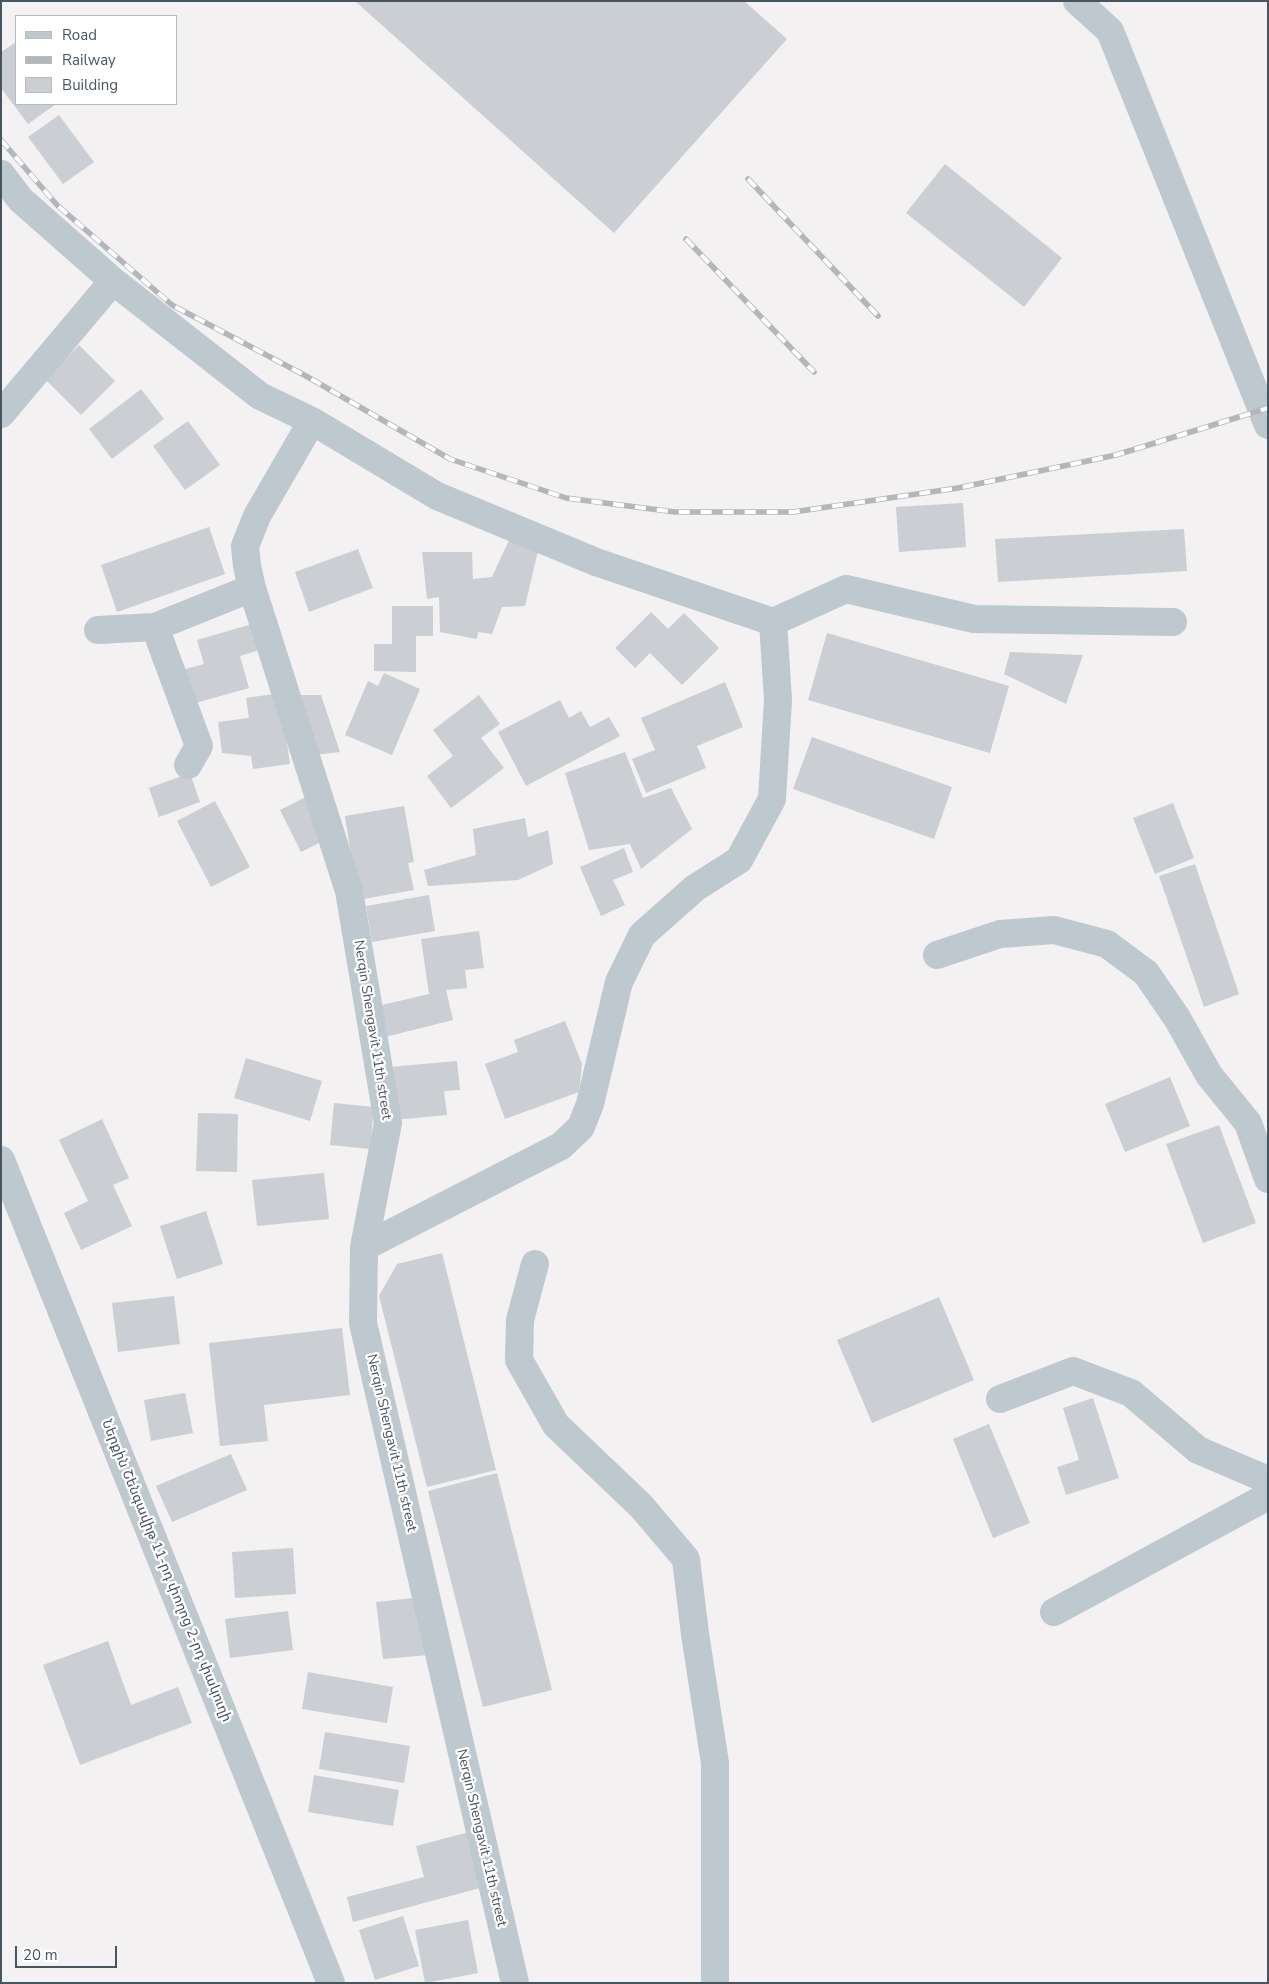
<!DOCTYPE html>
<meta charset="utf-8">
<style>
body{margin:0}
#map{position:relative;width:1269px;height:1984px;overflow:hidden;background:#f3f1f1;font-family:"Nunito Sans",sans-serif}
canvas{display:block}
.frame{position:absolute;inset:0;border:2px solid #48555e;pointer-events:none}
.legend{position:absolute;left:15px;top:15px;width:162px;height:90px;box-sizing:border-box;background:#fff;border:1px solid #b6bbbf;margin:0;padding:6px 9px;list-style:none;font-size:15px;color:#48555e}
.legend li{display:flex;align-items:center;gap:10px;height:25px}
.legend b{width:25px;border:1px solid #b6bbbf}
.scale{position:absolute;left:15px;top:1946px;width:102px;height:22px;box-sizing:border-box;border:2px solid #48555e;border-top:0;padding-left:6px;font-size:15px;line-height:18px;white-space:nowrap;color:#48555e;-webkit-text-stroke:4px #fff;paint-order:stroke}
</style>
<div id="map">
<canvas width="1269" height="1984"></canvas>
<div class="frame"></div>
<ul class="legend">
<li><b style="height:6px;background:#bec8cf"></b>Road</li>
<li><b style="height:6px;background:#b3b6bb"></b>Railway</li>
<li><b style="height:14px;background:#cbced3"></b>Building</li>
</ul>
<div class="scale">20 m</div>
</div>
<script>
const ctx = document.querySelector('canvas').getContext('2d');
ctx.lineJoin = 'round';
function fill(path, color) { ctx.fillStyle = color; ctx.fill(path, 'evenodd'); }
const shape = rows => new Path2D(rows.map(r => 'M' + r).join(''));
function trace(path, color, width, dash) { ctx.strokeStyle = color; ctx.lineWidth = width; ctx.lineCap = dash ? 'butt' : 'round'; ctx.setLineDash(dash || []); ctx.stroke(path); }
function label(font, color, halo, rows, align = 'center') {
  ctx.font = font + ' "Nunito Sans","Noto Sans Armenian",sans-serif'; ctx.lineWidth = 4.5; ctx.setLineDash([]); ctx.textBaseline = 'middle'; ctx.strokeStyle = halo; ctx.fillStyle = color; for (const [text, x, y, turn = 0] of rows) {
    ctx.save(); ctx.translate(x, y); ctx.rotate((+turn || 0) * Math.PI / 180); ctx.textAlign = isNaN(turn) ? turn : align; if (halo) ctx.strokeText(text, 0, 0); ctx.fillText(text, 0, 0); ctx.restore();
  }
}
const building = shape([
 [355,1,744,1,787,39,614,233],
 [16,42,16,104,56,104,28,124,1,88,1,52],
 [59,115,94,162,63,184,28,137],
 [945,164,1062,258,1024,307,906,213],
 [79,345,115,381,81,415,45,379],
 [141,389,164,419,112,459,89,429],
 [188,421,220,465,185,490,153,446],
 [963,503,966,547,899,552,896,507],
 [209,527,225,574,117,612,101,565],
 [1184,529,1187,571,998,582,995,539],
 [509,540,538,551,525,606,502,607,492,634,478,632,477,639,440,632,439,597,427,599,422,552,472,552,473,579,492,577],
 [358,549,373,588,309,612,295,572],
 [392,606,433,606,433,636,416,636,416,672,374,671,374,644,392,644],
 [651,612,668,629,684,613,719,648,682,685,650,653,635,668,615,648],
 [252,624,259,650,240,656,249,688,192,704,182,670,204,664,197,640],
 [827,633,1009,686,990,753,808,700],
 [1010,652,1083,655,1066,704,1004,674],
 [384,673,420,689,392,755,345,735,368,681,378,686],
 [725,682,743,727,697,746,706,768,646,793,632,759,655,750,641,718],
 [280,693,290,764,253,769,251,756,222,753,218,722,249,718,246,698],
 [299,695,321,695,340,752,314,755],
 [479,695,500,724,481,738,504,768,451,808,427,776,453,756,433,730],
 [560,700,569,718,581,711,590,727,609,717,620,736,526,786,498,732],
 [812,737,952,787,934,839,793,789],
 [625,752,643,798,671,788,692,829,641,869,630,844,589,850,565,773],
 [190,773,200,802,159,817,149,788],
 [308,796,329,838,301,852,280,810],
 [215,801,250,867,211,887,177,821],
 [1173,803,1194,858,1155,874,1133,818],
 [404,806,414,862,408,863,414,890,358,900,345,816],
 [525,818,528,837,548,830,553,864,518,880,428,886,424,870,476,855,473,829],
 [624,848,633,872,613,880,625,905,601,916,580,867],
 [1195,864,1239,994,1204,1007,1159,876],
 [429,895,435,931,372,942,366,906],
 [479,931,484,968,465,970,467,988,446,990,453,1020,385,1037,378,1006,429,994,421,939],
 [565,1021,582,1064,579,1092,505,1119,485,1064,518,1052,514,1040],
 [246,1058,322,1081,310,1121,234,1098],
 [457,1061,460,1090,444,1091,447,1115,394,1120,389,1067],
 [1170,1077,1190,1126,1125,1152,1105,1104],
 [334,1103,374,1107,370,1149,330,1145],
 [198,1113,238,1114,237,1172,196,1171],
 [102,1119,129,1178,113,1185,132,1226,81,1250,64,1213,88,1201,59,1140],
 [1219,1125,1256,1223,1203,1243,1166,1144],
 [324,1173,329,1219,257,1226,252,1180],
 [206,1211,223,1264,177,1279,160,1226],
 [442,1253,496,1470,427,1487,379,1296,397,1264],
 [174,1296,180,1344,118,1352,112,1303],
 [939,1297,974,1380,872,1423,837,1340],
 [342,1328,350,1395,264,1405,268,1441,220,1446,209,1343],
 [185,1393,193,1433,151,1441,144,1400],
 [1093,1398,1119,1478,1066,1495,1057,1467,1079,1460,1063,1408],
 [989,1424,1030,1523,993,1538,953,1439],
 [231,1454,247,1490,172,1522,156,1486],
 [497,1473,552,1690,483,1707,428,1491],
 [293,1548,296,1594,235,1598,232,1552],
 [423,1597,429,1655,383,1659,376,1602],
 [288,1611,293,1650,230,1658,225,1619],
 [108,1641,131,1705,178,1687,192,1723,80,1765,43,1665],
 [308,1672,393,1687,387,1723,302,1709],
 [325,1732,410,1746,404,1783,319,1769],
 [314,1775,399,1790,393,1826,308,1812],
 [469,1832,484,1887,353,1922,347,1897,424,1877,416,1846],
 [403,1916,419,1966,375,1980,359,1930],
 [468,1920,478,1973,425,1983,415,1930]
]);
const minor = shape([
 [1077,1,1110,31,1268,425],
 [1,174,21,200,113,281,260,396,312,421,437,496,596,562,773,622,846,589,974,619,1173,622],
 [1,414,113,281],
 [312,421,257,516,245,546,247,566,252,588,349,891,388,1123,364,1247,363,1323,515,1983],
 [155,627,199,746,188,765],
 [98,630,155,627,252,588],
 [937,955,1000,934,1054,930,1107,944,1146,973,1177,1018,1209,1075,1248,1123,1268,1179],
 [1,1160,331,1983],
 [364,1247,561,1146,581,1127,590,1104,619,982,642,935,695,888,739,860,772,799,778,700,773,622],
 [535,1264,520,1320,519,1360,556,1425,641,1506,686,1559,695,1634,715,1763,715,1983],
 [1000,1399,1073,1371,1131,1393,1198,1450,1268,1480],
 [1054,1612,1268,1496]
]);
const rail = shape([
 [1,140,57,205,172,305,306,376,450,459,566,498,675,512,793,512,958,488,1116,455,1268,408],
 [748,179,878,316],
 [686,239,814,372]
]);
const streetNames = [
 ["Nerqin Shengavit 11th street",372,1030,81],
 ["Nerqin Shengavit 11th street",391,1443,77],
 ["Ներքին Շենգավիթ 11-րդ փողոց 2-րդ փակուղի",166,1571,68],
 ["Nerqin Shengavit 11th street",481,1838,77]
];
fill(building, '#cbced3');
trace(minor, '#bec8cf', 28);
trace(rail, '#b3b6bb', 5.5);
trace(rail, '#fff', 4, [11]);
label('14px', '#48555e', '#fff', streetNames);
</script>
